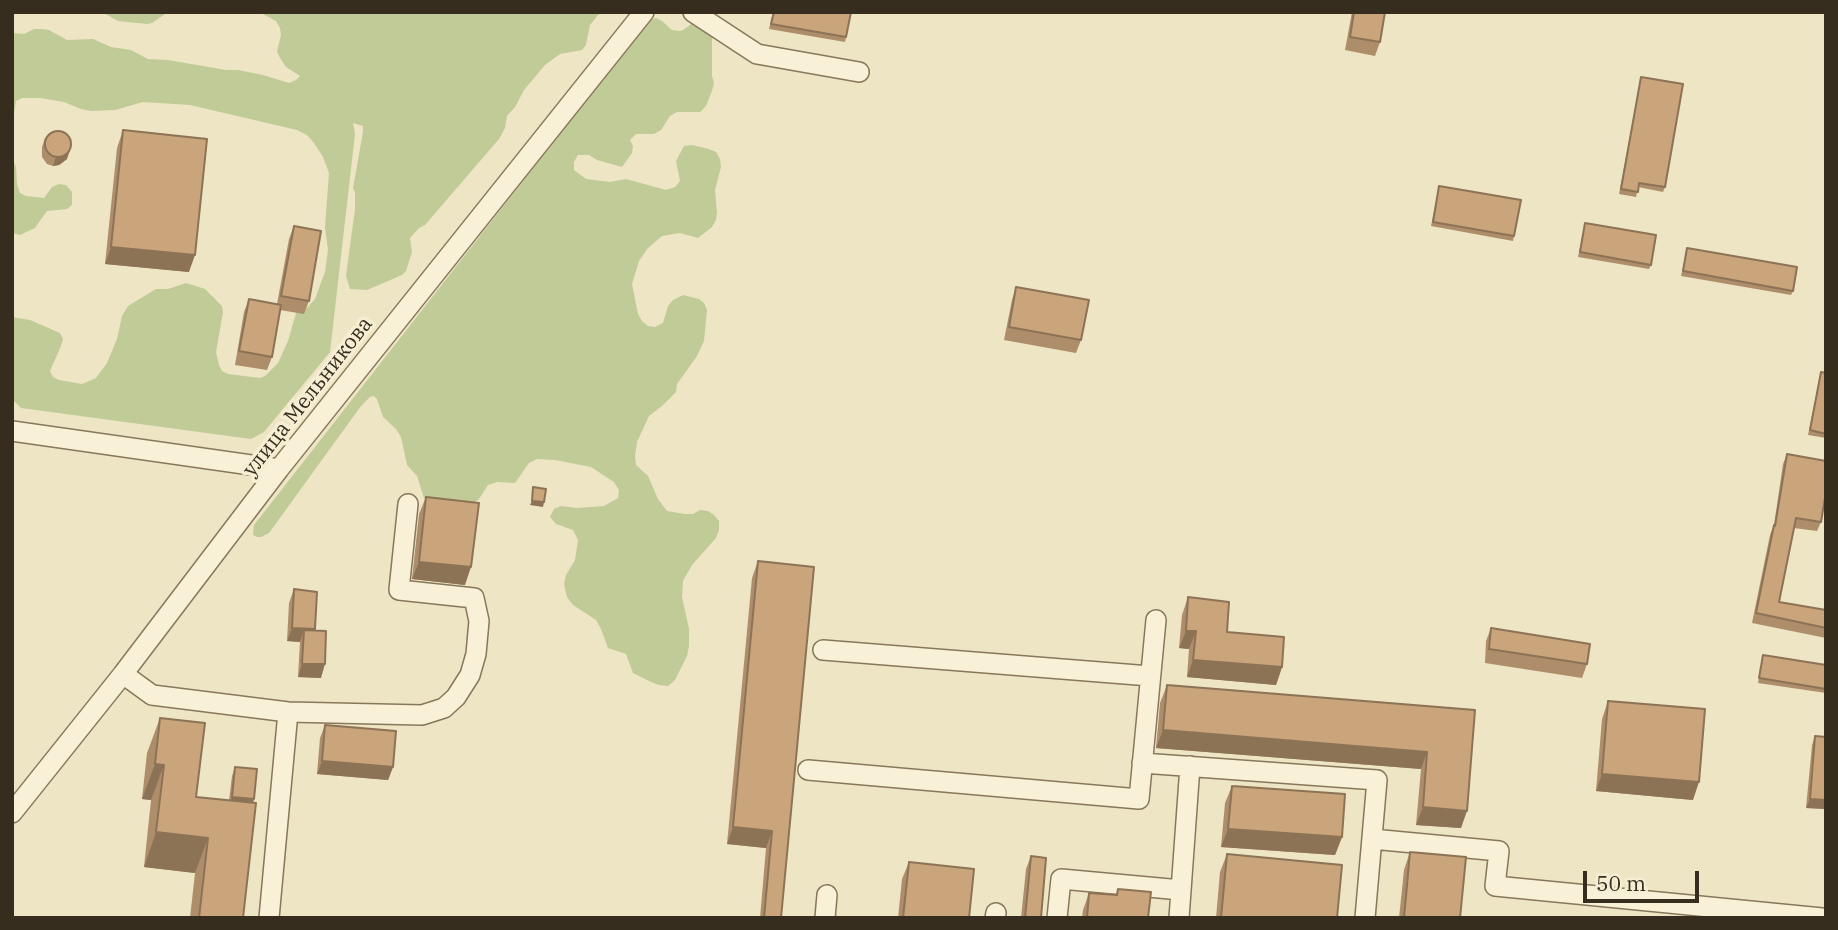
<!DOCTYPE html>
<meta charset="utf-8">
<style>
body{margin:0}
#map{position:relative;width:1838px;height:930px;overflow:hidden;background:#ede5c4;font-family:"IBM Plex Serif",serif}
canvas{display:block}
.frame{position:absolute;inset:0;border:14px solid #372d1e;pointer-events:none}
.scale{position:absolute;left:1583px;top:871px;width:116px;height:32px;box-sizing:border-box;border:4px solid #372d1e;border-top:0;padding-left:9px;font-size:21px;line-height:24px;white-space:nowrap;color:#372d1e;-webkit-text-stroke:5px #f5eed3;paint-order:stroke}
</style>
<div id="map">
<canvas width="1838" height="930"></canvas>
<div class="frame"></div>
<div class="scale">50 m</div>
</div>
<script>
const ctx = document.querySelector('canvas').getContext('2d');
ctx.lineJoin = 'round';
function fill(path, color) { ctx.fillStyle = color; ctx.fill(path, 'evenodd'); }
const shape = rows => new Path2D(rows.map(r => 'M' + r).join(''));
function trace(path, color, width, dash) { ctx.strokeStyle = color; ctx.lineWidth = width; ctx.lineCap = dash ? 'butt' : 'round'; ctx.setLineDash(dash || []); ctx.stroke(path); }
function label(font, color, halo, rows, align = 'center') {
  ctx.font = font + ' "IBM Plex Serif",serif'; ctx.lineWidth = 7; ctx.setLineDash([]); ctx.textBaseline = 'middle'; ctx.strokeStyle = halo; ctx.fillStyle = color; for (const [text, x, y, turn = 0] of rows) {
    ctx.save(); ctx.translate(x, y); ctx.rotate((+turn || 0) * Math.PI / 180); ctx.textAlign = isNaN(turn) ? turn : align; if (halo) ctx.strokeText(text, 0, 0); ctx.fillText(text, 0, 0); ctx.restore();
  }
}
const green = shape([
 [102,12,168,12,152,23,147,24,118,21],
 [259,12,603,12,598,15,590,25,586,45,582,50,560,54,545,65,524,90,515,107,507,116,505,128,499,139,425,225,419,228,410,238,412,252,406,271,402,275,367,290,350,289,346,276,355,209,355,192,353,188,363,132,363,126,353,123,355,134,330,352,264,432,251,439,21,408,12,399,12,317,30,320,60,333,63,339,61,346,50,371,53,377,59,380,82,384,96,378,107,363,117,339,122,316,128,306,156,289,168,289,186,283,205,289,222,306,223,312,216,352,219,365,222,371,228,374,260,378,265,376,278,363,288,341,296,313,307,308,315,299,325,272,328,250,325,227,329,173,323,157,314,143,307,135,297,130,190,105,143,102,115,110,91,111,81,109,64,102,40,98,22,98,16,101,12,126,12,33,24,34,34,29,42,29,49,30,67,40,93,39,111,47,131,50,148,59,168,60,226,70,238,70,263,75,289,83,296,80,300,76,286,67,279,56,277,51,281,35,280,28,276,21],
 [656,18,662,21,672,30,680,31,683,30,697,20,712,30,712,76,714,83,712,91,706,106,700,112,677,112,670,116,661,130,654,134,636,134,630,140,633,146,632,153,622,167,597,160,589,155,578,155,574,162,574,170,586,179,610,182,626,179,666,190,675,187,680,181,676,161,684,146,692,145,709,149,716,152,720,159,721,167,715,190,717,213,716,220,712,227,698,238,680,233,662,236,648,248,639,261,632,284,638,314,642,321,648,326,655,327,663,323,668,306,673,300,683,295,699,299,704,303,707,310,704,341,697,356,677,384,676,392,663,405,649,416,637,442,635,456,636,465,648,476,658,499,667,511,685,514,693,514,700,510,708,511,714,515,719,521,719,530,716,538,692,565,683,581,682,597,689,629,689,646,687,656,675,680,668,686,659,685,651,682,633,673,626,654,608,648,601,629,596,620,573,605,567,597,564,584,566,575,575,560,578,540,573,530,556,524,550,517,554,509,561,506,577,508,604,506,618,498,619,490,614,482,591,467,555,460,537,459,529,463,515,483,497,482,488,485,479,499,472,504,427,502,424,498,417,476,407,465,401,437,396,429,383,417,377,399,374,396,370,397,361,406,269,533,261,537,257,537,253,535,254,525,648,21],
 [12,157,16,167,17,184,20,193,26,196,44,198,52,187,59,184,66,185,72,192,72,205,67,209,47,211,35,228,20,235,12,233]
]);
const minor = shape([
 [693,12,757,54,859,72],
 [12,431,279,469],
 [823,650,1150,676],
 [123,674,152,695,288,712,422,715,444,708,456,697,470,675,476,654,479,621,474,598,399,590,408,504],
 [1142,763,1377,780,1365,918],
 [808,770,1139,799,1156,620],
 [12,813,123,674,279,469,644,12],
 [1372,839,1499,851,1495,886,1822,918],
 [269,918,288,712],
 [825,918,827,895],
 [995,918,996,913],
 [1057,918,1061,879,1181,890],
 [1179,918,1190,766]
]);
const wall = shape([
 [773,12,851,12,845,42,769,29],
 [1352,12,1385,12,1380,42,1375,56,1345,50],
 [1641,77,1665,187,1663,192,1638,187,1636,197,1619,194],
 [123,130,189,272,105,264,117,148],
 [45,138,67,159,59,165,53,166,47,164,42,157,42,147],
 [1439,186,1514,236,1513,241,1431,226],
 [1585,223,1651,265,1649,269,1578,257],
 [294,226,309,301,304,314,280,310,272,357,267,370,235,365,244,312,249,299,277,304,289,239],
 [1687,248,1793,291,1791,295,1681,276],
 [1016,287,1081,340,1076,353,1004,340,1012,300],
 [1821,372,1826,373,1826,438,1808,435],
 [1787,454,1826,461,1826,501,1824,501,1821,522,1817,531,1794,528,1779,602,1826,610,1826,638,1752,623,1770,535,1774,525,1783,464],
 [426,497,465,585,412,579,419,514],
 [758,561,781,918,760,918,766,848,727,844,752,578],
 [294,589,315,629,321,678,298,677,300,642,287,641,289,603],
 [1188,597,1227,632,1282,667,1276,685,1187,677,1189,649,1179,648,1182,615],
 [1491,628,1587,664,1582,678,1485,663,1486,641],
 [1763,655,1826,665,1826,693,1758,683],
 [1167,685,1475,710,1461,828,1416,825,1421,769,1156,748,1160,703],
 [1608,701,1693,800,1596,791,1602,719],
 [160,718,196,797,229,801,232,776,235,767,254,799,253,803,243,918,190,918,195,873,144,867,151,800,142,799,147,753],
 [325,725,393,767,388,780,317,774,320,738],
 [1815,736,1826,809,1806,808,1812,745],
 [1232,786,1342,837,1335,855,1221,847,1225,803],
 [1410,852,1460,918,1399,918,1404,870],
 [1227,854,1337,918,1216,918,1220,872],
 [1031,856,1041,918,1021,918,1026,869],
 [909,862,969,918,898,918,902,879],
 [1118,889,1148,918,1082,918,1083,910,1089,893,1116,895]
]);
const shadedWall = shape([
 [70,150,67,159,59,165,53,166,56,157],
 [111,247,195,255,189,272,105,264],
 [532,501,544,502,543,507,530,505],
 [419,562,471,567,465,585,412,579],
 [292,628,315,629,310,642,304,630,300,642,287,641],
 [1186,631,1196,631,1189,649,1179,648],
 [1193,660,1282,667,1276,685,1187,677],
 [302,664,325,664,321,678,298,677],
 [1163,730,1427,752,1421,769,1156,748],
 [322,761,393,767,388,780,317,774],
 [155,764,164,765,151,800,142,799],
 [1602,774,1699,782,1693,800,1596,791],
 [232,797,254,799,251,808,229,806],
 [1810,799,1826,800,1826,809,1806,808],
 [1423,807,1467,811,1461,828,1416,825],
 [733,827,772,831,766,848,727,844],
 [1228,829,1342,837,1335,855,1221,847],
 [156,832,208,838,195,873,144,867]
]);
const building = shape([
 [774,12,851,12,846,37,771,24,774,12],
 [1354,12,1385,12,1380,42,1350,37,1354,12],
 [1641,77,1683,84,1665,187,1639,183,1638,192,1621,189,1641,77],
 [123,130,207,139,195,255,111,247,123,130],
 '45 144a13 13 0 1 1 26 0a13 13 0 1 1-26 0Z',
 [1439,186,1521,200,1514,236,1433,222,1439,186],
 [1585,223,1656,235,1651,265,1580,252,1585,223],
 [294,226,321,231,309,301,281,296,294,226],
 [1687,248,1797,267,1793,291,1683,271,1687,248],
 [1016,287,1089,300,1081,340,1009,327,1016,287],
 [249,299,281,305,272,357,239,351,249,299],
 [1821,372,1826,373,1826,434,1810,430,1821,372],
 [1787,454,1826,461,1826,492,1821,522,1796,518,1779,602,1826,610,1826,628,1756,613,1774,525,1775,526,1787,454],
 [533,487,546,489,544,502,532,501,533,487],
 [426,497,479,503,471,567,419,562,426,497],
 [758,561,814,567,781,918,764,918,772,831,733,827,758,561],
 [294,589,317,592,315,629,292,628,294,589],
 [1188,597,1229,602,1227,632,1284,637,1282,667,1193,660,1196,631,1186,631,1188,597],
 [1491,628,1590,644,1587,664,1489,649,1491,628],
 [304,630,326,631,325,664,302,664,304,630],
 [1763,655,1826,665,1826,689,1759,678,1763,655],
 [1167,685,1475,710,1467,811,1423,807,1427,752,1163,730,1167,685],
 [1608,701,1705,709,1699,782,1602,774,1608,701],
 [160,718,205,723,196,797,256,803,243,918,199,918,208,838,156,832,164,765,155,764,160,718],
 [325,725,396,731,393,767,322,761,325,725],
 [1815,736,1826,737,1826,800,1810,799,1815,736],
 [235,767,257,769,254,799,232,797,235,767],
 [1232,786,1345,794,1342,837,1228,829,1232,786],
 [1410,852,1466,857,1460,918,1404,918,1410,852],
 [1227,854,1342,865,1337,918,1221,918,1227,854],
 [1031,856,1046,858,1041,918,1025,918,1031,856],
 [909,862,974,869,969,918,903,918,909,862],
 [1118,889,1151,892,1148,918,1087,918,1089,893,1117,895,1118,889]
]);
const streetNames = [
 ["улица Мельникова",308,397,-52]
];
fill(green, '#c0cb98');
trace(minor, '#87775b', 22);
trace(minor, '#f8f1d7', 19);
fill(wall, '#ae8d6a');
fill(shadedWall, '#8d7356');
fill(building, '#caa47b');
trace(building, '#8d7356', 2);
label('21px', '#372d1e', '#f5eed3', streetNames);
</script>
